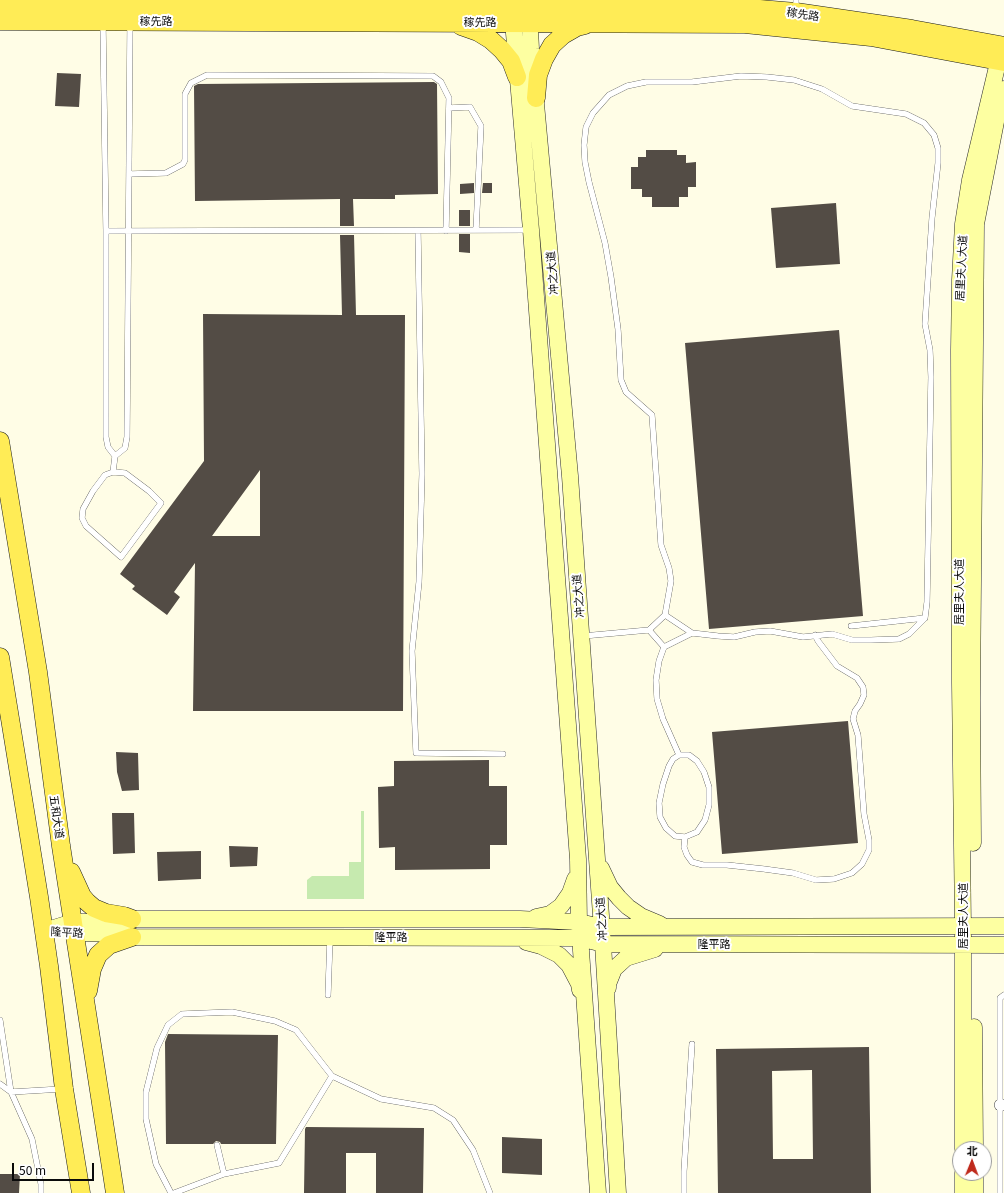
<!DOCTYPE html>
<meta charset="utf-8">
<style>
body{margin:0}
#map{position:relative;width:1004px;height:1193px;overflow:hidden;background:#fffde6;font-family:Georgia,"Noto Sans SC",serif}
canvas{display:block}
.north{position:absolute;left:952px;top:1141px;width:40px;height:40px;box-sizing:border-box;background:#fff;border:1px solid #9d9d9d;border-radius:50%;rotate:1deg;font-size:11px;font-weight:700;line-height:16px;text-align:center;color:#0a0a0a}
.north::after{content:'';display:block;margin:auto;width:14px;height:18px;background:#bf2a1c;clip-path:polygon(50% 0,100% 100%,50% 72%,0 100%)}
.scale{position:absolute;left:12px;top:1163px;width:82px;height:18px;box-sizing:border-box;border:2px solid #0a0a0a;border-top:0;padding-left:5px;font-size:12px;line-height:14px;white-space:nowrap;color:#0a0a0a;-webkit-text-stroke:3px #fff;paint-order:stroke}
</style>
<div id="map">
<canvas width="1004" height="1193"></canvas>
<div class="north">北</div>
<div class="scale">50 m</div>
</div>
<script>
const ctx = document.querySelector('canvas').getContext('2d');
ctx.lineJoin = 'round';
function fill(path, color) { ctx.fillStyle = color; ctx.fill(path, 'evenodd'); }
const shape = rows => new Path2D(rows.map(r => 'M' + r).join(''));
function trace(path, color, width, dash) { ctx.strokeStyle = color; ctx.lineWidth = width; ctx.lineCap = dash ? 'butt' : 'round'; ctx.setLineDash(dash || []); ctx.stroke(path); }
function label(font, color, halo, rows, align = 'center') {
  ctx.font = font + ' Georgia,"Noto Sans SC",serif'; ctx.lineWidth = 4; ctx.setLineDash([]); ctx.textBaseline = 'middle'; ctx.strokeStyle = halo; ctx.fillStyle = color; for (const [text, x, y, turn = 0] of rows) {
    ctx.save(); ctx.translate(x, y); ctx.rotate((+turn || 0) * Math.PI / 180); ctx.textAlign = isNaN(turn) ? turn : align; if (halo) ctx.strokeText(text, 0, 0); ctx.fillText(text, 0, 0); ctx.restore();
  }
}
const green = shape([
 [361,811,364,811,364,899,307,899,307,880,312,876,349,876,349,862,361,862]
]);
const building = shape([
 [57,73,81,74,79,107,55,106],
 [434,82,437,84,438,194,395,195,395,199,353,199,354,226,340,226,340,199,195,201,194,86,198,84],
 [646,150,677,150,677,155,686,155,686,163,696,162,696,187,688,187,688,197,679,197,679,207,652,207,652,197,642,197,642,189,631,189,631,167,638,167,638,157,646,157],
 [474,183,474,193,460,194,460,184],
 [483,183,492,183,492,193,482,193],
 [836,203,840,264,776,268,771,208],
 [459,210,470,210,470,226,459,226],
 [459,234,470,234,470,253,459,252],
 [340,235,354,235,356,315,405,315,403,711,193,711,195,563,174,592,180,597,167,615,132,589,135,586,120,574,204,461,203,314,342,315],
 [260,470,260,536,212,536],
 [839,330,863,616,709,629,685,343],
 [848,721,858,843,722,854,712,732],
 [116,752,138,753,139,790,122,791,117,772],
 [489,760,489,786,507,786,507,845,490,845,490,869,395,870,395,847,379,848,378,787,394,786,394,761],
 [112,813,134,813,135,853,113,854],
 [229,846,258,847,257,866,230,867],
 [201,851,201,879,158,881,157,852],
 [168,1034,278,1035,276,1144,221,1144,220,1142,216,1141,213,1144,166,1144,165,1042],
 [869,1047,871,1193,718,1193,716,1049],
 [812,1070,813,1159,773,1159,772,1071],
 [306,1127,424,1128,423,1193,376,1193,376,1153,346,1153,346,1193,304,1193,305,1129],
 [502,1137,542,1139,542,1175,502,1173],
 [0,1174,20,1174,19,1193,0,1193]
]);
const lane = shape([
 [796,0,796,10],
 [103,24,106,231,106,437,108,447,115,456,125,448,127,437,130,24],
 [449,108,470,107,481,126,476,230],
 [129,174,166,173,183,164,185,160,185,94,191,83,207,75,433,76,441,82,449,98,446,231],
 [106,231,529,230],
 [418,231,422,474,419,582,412,651,416,753,503,754],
 [113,472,125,473,149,491,161,503,121,557,86,526,82,518,83,509,93,491,105,475,113,472,115,456],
 [665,615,692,633,664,647,649,630,665,615,671,581,669,568,661,545,652,415,626,392,621,380,618,329,611,277,605,243,589,182,585,162,584,145,586,127,593,113,609,95,627,86,646,82,692,82,741,76,767,77,794,80,822,89,852,106,906,114,924,123,934,135,938,148,938,163,932,218,925,324,930,350,931,377,927,602,925,618,909,634,899,639,871,640,852,640,832,634,803,637,770,631,755,632,734,637,718,636,692,633],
 [851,626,925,618],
 [583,636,649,630],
 [664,647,659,661,656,680,657,699,663,719,679,755],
 [679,755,689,755,697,761,704,772,709,787,709,805,705,820,697,832,685,837,675,836,666,828,660,817,659,803,663,784,669,766,673,759,679,755],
 [685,837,684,847,687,855,692,862,703,865,727,865,764,869,793,873,816,880,834,879,852,873,862,864,869,850,869,840,864,814,858,735,853,719,855,711,860,704,864,695,863,687,857,678,837,666,818,641,815,635],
 [328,995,330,939],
 [0,1020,11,1092,62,1089],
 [0,1084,11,1092,32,1139,41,1184,41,1193],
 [224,1174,279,1163,332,1076],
 [171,1193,156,1164,146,1119,146,1092,157,1048,168,1025,182,1014,232,1012,275,1021,296,1030,332,1076,381,1099,434,1108,453,1120,473,1150,490,1193],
 [174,1193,224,1174,217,1145],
 [684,1193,684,1171,692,1044],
 [1000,1193,1000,998,1004,995]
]);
const street = shape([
 [1000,1105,1004,1105]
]);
const secondary = shape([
 [512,10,531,230,578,859,579,922,598,1193],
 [529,10,531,49,570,476,603,944,618,1193],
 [973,843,972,700,976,224,1000,101,1004,89],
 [601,868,610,887,619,898,628,907,641,916,660,924],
 [536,917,550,914,561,906,570,893,575,879],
 [44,931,73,922,124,922,132,919,520,919,579,922,601,927,1004,926],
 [79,933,124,934,132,937,580,938,603,944,1004,945],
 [526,942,541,946,559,955,569,965,579,984,580,990],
 [608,988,608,984,614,969,626,958,655,949],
 [974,1027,975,1149],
 [963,1149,963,926,960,683,959,350,960,280,963,224,970,180,1001,50],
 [975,1173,975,1193],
 [963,1193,963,1173]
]);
const primary = shape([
 [0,7,724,6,796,12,912,29,1004,46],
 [0,21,745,24,871,37,1004,62],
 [461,26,478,32,491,40,502,50,511,61,517,77],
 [536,98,538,75,544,59,552,45,563,35,577,27,585,25],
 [0,441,38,672,61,846,115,1193],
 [0,657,39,897,49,966,64,1089,81,1193],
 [71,872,82,896,87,902,94,908,106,913,124,916,132,919],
 [88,991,92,969,98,955,109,945,132,937]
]);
const streetNames = [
 ["稼先路",803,14,8],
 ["稼先路",156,21],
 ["稼先路",480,22],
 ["居里夫人大道",961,268,-87],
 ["冲之大道",552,273,-95],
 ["居里夫人大道",959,592,-90],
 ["冲之大道",578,596,-95],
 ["五和大道",57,817,82],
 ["居里夫人大道",963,916,-90],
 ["冲之大道",601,919,-94],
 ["隆平路",67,932,3],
 ["隆平路",391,937],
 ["隆平路",714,944]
];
fill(green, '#c6eaaf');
fill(building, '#534c45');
trace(lane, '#3d3d3d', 6);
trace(street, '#3d3d3d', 12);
trace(secondary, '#2c2c2c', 17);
trace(primary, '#1b1b1b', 19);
trace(lane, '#fff', 5.5);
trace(street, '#fff', 11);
trace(secondary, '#fdffa1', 16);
trace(primary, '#ffec56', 18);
label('11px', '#0a0a0a', '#fff', streetNames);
</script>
